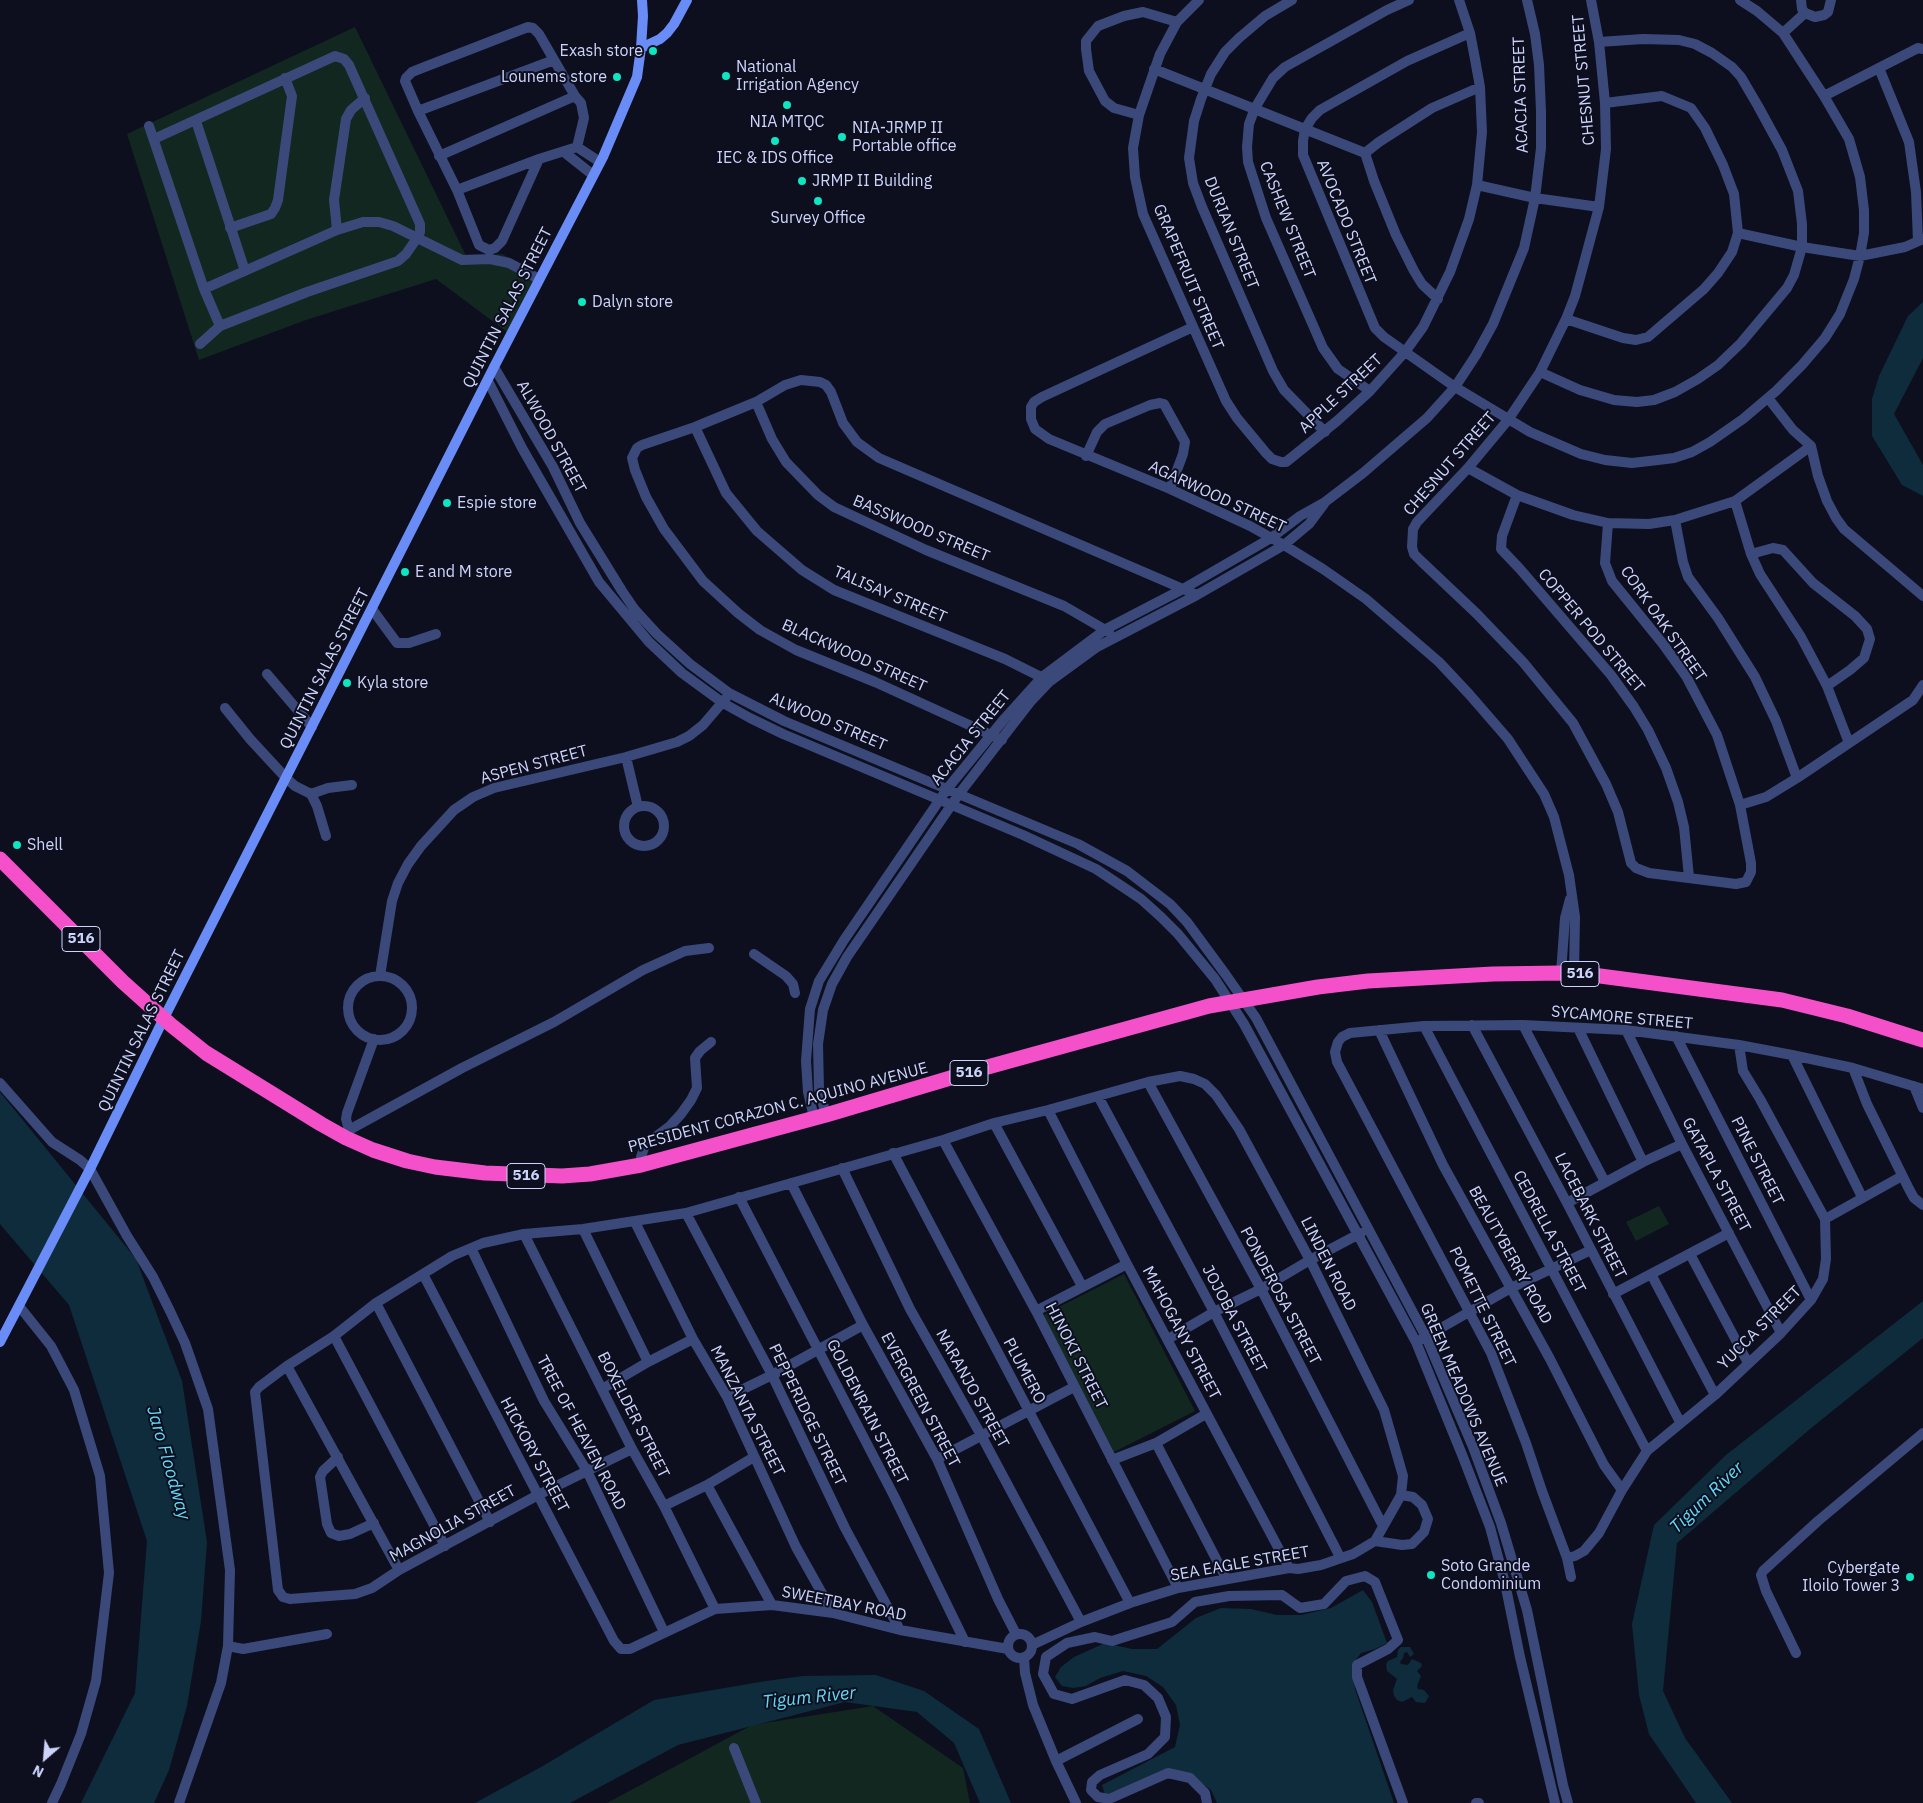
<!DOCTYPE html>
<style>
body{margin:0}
#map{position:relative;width:1923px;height:1803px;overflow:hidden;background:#0d0f1e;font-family:"IBM Plex Sans",sans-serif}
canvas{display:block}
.north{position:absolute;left:20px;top:1733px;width:50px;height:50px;-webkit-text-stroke:4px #0d0f1e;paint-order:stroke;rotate:207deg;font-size:14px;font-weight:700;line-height:20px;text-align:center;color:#cdd4fc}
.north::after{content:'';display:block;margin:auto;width:18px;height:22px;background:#cdd4fc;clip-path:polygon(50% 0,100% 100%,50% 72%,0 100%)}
</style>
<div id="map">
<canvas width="1923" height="1803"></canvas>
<div class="north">N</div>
</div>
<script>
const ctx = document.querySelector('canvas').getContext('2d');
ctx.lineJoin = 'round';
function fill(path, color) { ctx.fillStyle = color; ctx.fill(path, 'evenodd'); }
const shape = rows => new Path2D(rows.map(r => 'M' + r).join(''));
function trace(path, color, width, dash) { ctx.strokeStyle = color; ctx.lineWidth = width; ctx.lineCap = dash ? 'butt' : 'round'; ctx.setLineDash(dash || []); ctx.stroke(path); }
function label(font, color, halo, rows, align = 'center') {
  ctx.font = font + ' "IBM Plex Sans",sans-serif'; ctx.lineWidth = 4; ctx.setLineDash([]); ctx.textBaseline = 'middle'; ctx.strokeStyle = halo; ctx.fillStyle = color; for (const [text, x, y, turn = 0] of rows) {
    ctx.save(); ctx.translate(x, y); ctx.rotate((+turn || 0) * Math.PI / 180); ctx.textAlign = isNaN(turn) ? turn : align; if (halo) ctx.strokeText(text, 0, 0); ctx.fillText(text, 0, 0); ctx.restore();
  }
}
const green = shape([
 [355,27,469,262,483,255,502,254,537,273,507,332,436,279,306,320,199,360,127,134],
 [1659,1206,1669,1224,1636,1241,1626,1222],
 [1124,1274,1195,1411,1114,1452,1043,1315],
 [873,1706,963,1768,970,1803,607,1803,752,1725]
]);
const water = shape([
 [1923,302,1923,358,1894,414,1923,465,1923,496,1902,485,1872,436,1872,399,1879,376,1908,316],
 [0,1092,136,1259,182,1381,207,1542,201,1621,187,1706,169,1770,154,1803,81,1803,135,1693,147,1541,69,1305,0,1224],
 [1923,1301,1923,1338,1810,1429,1677,1543,1663,1691,1685,1738,1732,1803,1696,1803,1649,1734,1639,1695,1632,1624,1654,1525,1726,1455],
 [1363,1590,1372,1602,1387,1643,1375,1649,1361,1653,1352,1665,1355,1689,1394,1803,1217,1803,1211,1790,1189,1774,1130,1786,1105,1795,1102,1785,1175,1747,1180,1725,1176,1705,1163,1687,1146,1676,1123,1671,1100,1678,1086,1686,1073,1688,1062,1686,1055,1677,1061,1667,1074,1657,1105,1643,1132,1649,1157,1649,1196,1618,1221,1608,1251,1609,1277,1615,1301,1615,1331,1608],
 [1401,1647,1410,1647,1414,1654,1410,1657,1407,1652,1404,1653,1403,1658,1400,1662,1401,1664,1408,1665,1412,1659,1421,1663,1422,1666,1417,1671,1421,1676,1417,1686,1418,1689,1424,1690,1429,1696,1425,1703,1416,1702,1412,1697,1402,1702,1397,1700,1394,1696,1393,1690,1397,1679,1387,1671,1386,1664,1388,1661,1397,1657,1398,1650],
 [876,1675,924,1691,979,1729,1011,1803,980,1803,954,1743,917,1712,845,1702,678,1745,570,1803,475,1803,541,1767,654,1700,766,1681,803,1676]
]);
const street = shape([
 [1199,0,1177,22,1160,54,1139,115,1133,148,1135,177,1143,214,1226,401,1237,418,1266,453,1272,459,1281,462,1286,462,1337,421,1370,391,1405,352,1423,327,1450,272,1469,219,1477,185,1482,132,1480,87,1475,59,1470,33,1459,0],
 [1292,0,1265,16,1239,38,1225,52,1211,74,1201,99,1194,121,1189,158,1193,183,1202,207,1273,371,1284,390,1325,432],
 [1591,0,1599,42,1605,103,1606,149,1599,207,1575,296,1566,319,1540,372,1508,420,1468,468,1417,522,1413,529,1412,547,1414,554,1421,561,1477,614,1523,662,1573,723,1606,784,1618,812,1631,863,1636,868,1649,873,1736,884,1746,882,1751,872,1751,863,1740,805,1717,735,1686,676,1663,644,1612,581,1605,563,1608,523],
 [1801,0,1802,9,1805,13,1815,17,1824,15,1828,12,1831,0],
 [1470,33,1407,61,1320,110,1312,118,1305,129,1303,141,1303,155,1375,328,1384,337,1455,387,1530,432,1581,454,1605,460,1632,463,1658,460,1674,458,1692,452,1710,442,1743,419,1776,391,1802,365,1825,338,1840,314,1854,279,1860,256,1864,233,1864,210,1860,177,1849,139,1824,96,1783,33,1757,11,1740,0],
 [1783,33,1805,13],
 [1879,68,1909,142,1916,192,1918,241],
 [1154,69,1365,153],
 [1824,96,1918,48,1923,49],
 [418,111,554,60],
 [1139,115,1114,108,1105,101,1089,71,1086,49,1086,41,1098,26,1124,16,1143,12,1177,22],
 [196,121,245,271],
 [149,126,204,289,220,326],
 [154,139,335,56,344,59,349,65,420,224,420,232,417,238,406,254,398,261,307,292,220,326,200,344],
 [577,147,600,162],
 [564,152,593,175],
 [439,156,575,96,581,103,584,118,577,147,539,159,502,241,495,248,489,250,479,245,457,190],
 [539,159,457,190,418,111,405,81,406,78,412,72,422,68,528,27,533,28,539,34,575,96],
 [1477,185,1535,198,1599,207],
 [230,228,271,214,275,208,278,200,292,96,285,78],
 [337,230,334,200,346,119,351,110,365,98],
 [1738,233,1802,247,1860,256,1905,247,1923,239],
 [204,289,337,230,363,222,379,222,393,226,462,260,490,259,509,263,539,279],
 [1438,299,1422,284,1414,271,1396,235,1374,181,1365,153,1379,142,1432,108,1480,87],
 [1566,319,1623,338,1636,340,1648,337,1704,289,1718,273,1732,252,1738,233,1734,194,1723,165,1705,128,1691,108,1662,96,1605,103],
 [1193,327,1042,397,1034,402,1031,407,1031,419,1035,429,1049,439,1170,489,1250,526,1284,545,1323,569,1366,599,1439,662,1469,694,1508,739,1544,794,1554,817,1569,875,1575,917,1574,973],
 [494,367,553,467,580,523,622,591,635,610,657,634,690,664,729,693,784,721,1078,844,1127,871,1170,904,1187,922,1226,975,1256,1018,1426,1337,1473,1447,1501,1523,1527,1610,1563,1785,1568,1803],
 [1540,372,1580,390,1614,400,1637,402,1654,400,1675,392,1698,379,1718,365,1741,343,1787,288,1794,275,1802,247,1802,224,1798,191,1782,150,1758,106,1741,77,1732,67,1712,53,1695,44,1679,40,1643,39,1599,42],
 [488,381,522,448,599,582,649,642,682,673,723,703,750,718,783,734,1023,835,1096,869,1141,899,1161,917,1178,934,1215,979,1244,1024,1416,1342,1463,1457,1490,1527,1505,1583,1520,1657,1555,1803],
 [1370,391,1338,369,1323,348,1266,218,1248,162,1247,147,1249,124,1255,108,1273,78,1285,67,1387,10,1409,0],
 [1768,398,1793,430,1811,446,1818,476,1827,501,1836,518,1844,529,1923,596],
 [756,402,772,439,786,462,818,495,834,507,926,550,1064,606,1109,632],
 [695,427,726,493,757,531,802,570,834,590,1005,659,1047,680],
 [1086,456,1097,432,1105,424,1150,405,1160,403,1164,404,1185,442,1183,454,1170,489],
 [1468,468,1517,495,1573,515,1608,523,1649,524,1675,520,1735,501,1811,446],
 [1517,495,1502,536,1501,549,1520,569,1611,675,1634,707,1648,730,1666,768,1678,802,1684,827,1689,877],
 [1735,501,1751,554,1760,574,1801,637,1827,686,1849,743],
 [1675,520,1683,562,1688,577,1718,618,1755,677,1776,721,1797,778],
 [1751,554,1773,548,1783,550,1813,583,1855,616,1867,629,1870,639,1864,658,1850,670,1827,686],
 [372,609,397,643,409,643,436,634],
 [267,674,312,727],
 [225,708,250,739,286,778,295,786,311,794,328,788,352,785],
 [1002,740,875,682,796,650,760,630,738,613,703,581,664,529,646,497,635,470,632,458,637,448,642,445,695,427,756,402,785,385,801,380,820,382,826,385,831,392,843,423,857,442,879,458,1197,595],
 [626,757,638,807],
 [311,794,317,806,326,836],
 [1740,805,1766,797,1797,778,1913,700,1923,685],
 '624 826a20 20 0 1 1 40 0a20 20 0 1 1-40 0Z',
 [754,954,786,976,793,984,795,993],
 [1561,973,1565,918,1570,899],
 [380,976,392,901,398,883,408,864,421,846,454,810,473,797,494,788,626,757,677,742,689,736,703,725,726,698],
 '348 1008a32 32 0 1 1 64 0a32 32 0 1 1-64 0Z',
 [1472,1025,1567,1203,1680,1422],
 [1523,1025,1605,1182],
 [1424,1026,1647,1451],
 [1578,1028,1643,1162],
 [1379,1030,1443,1165,1550,1359,1604,1465,1622,1490],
 [1626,1030,1682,1144,1781,1333],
 [1676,1036,1811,1300],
 [1792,1055,1862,1197],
 [1853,1068,1867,1104,1909,1189,1914,1198,1923,1205],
 [1148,1082,1261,1289,1383,1526],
 [0,1083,52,1142,80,1160,90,1169,127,1236,153,1277,170,1311,185,1343,208,1409,230,1570,228,1646,221,1683,179,1803],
 [1914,1086,1923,1108],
 [1098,1096,1214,1312,1340,1557],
 [1048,1110,1127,1264,1289,1568],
 [826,1115,819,1089,818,1044,823,1010,832,984,847,957,959,794,1031,701,1049,682,1097,647,1197,595,1284,545,1309,524,1324,504],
 [814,1118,808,1092,806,1061,810,1009,819,981,844,940,947,789,1005,718,1042,677,1106,629,1183,589,1271,538,1300,516,1325,502,1363,473,1427,418,1455,387,1476,355,1493,324,1524,248,1535,198,1541,148,1541,111,1539,65,1535,34,1527,0],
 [994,1123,1082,1286],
 [349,1130,346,1119,347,1113,374,1039],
 [346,1138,349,1130,462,1068,554,1022,643,970,685,951,709,948],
 [943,1140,1036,1311,1178,1588],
 [893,1153,1130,1603],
 [641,1165,641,1157,645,1145,670,1126,681,1114,691,1100,697,1088,695,1058,700,1051,711,1042],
 [842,1168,910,1309,981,1435,1081,1622],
 [791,1183,863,1325,937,1459,998,1599,1016,1634],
 [739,1197,894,1496,965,1642],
 [1567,1203,1643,1162,1682,1144],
 [686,1213,772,1375,845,1528,900,1630],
 [1825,1219,1902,1176],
 [635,1222,693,1339,727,1397,796,1547,833,1613],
 [583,1229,648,1362],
 [524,1234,632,1449,664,1506,715,1609],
 [471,1248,544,1401,587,1471,664,1632],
 [1690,1254,1748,1363],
 [423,1274,614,1641,621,1649,630,1649,715,1609,772,1605,833,1613,900,1630,1008,1649],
 [1651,1274,1715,1395],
 [1613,1294,1729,1233],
 [376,1303,490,1522],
 [19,1306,51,1346,74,1390,100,1476,109,1573,96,1681,81,1734,61,1784,52,1803],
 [1036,1311,1127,1264],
 [334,1336,445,1546],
 [1168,1339,1214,1312,1261,1289,1310,1260,1361,1233],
 [1420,1340,1511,1288,1591,1250],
 [287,1366,399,1570],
 [602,1389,648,1362,693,1339],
 [727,1397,772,1375,863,1325],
 [1156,1443,1226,1578],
 [632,1449,538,1495,399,1570,372,1588,355,1594,290,1599,283,1597,278,1590,255,1392,259,1387,287,1366,334,1336,376,1303,452,1256,483,1243,524,1234,583,1229,686,1213,943,1140,994,1123,1048,1110,1148,1082,1180,1076,1194,1079,1205,1084,1216,1095,1239,1129,1310,1260,1384,1410,1403,1476,1401,1495,1375,1541,1353,1554,1321,1565,1298,1569,1289,1568,1178,1588,1130,1603,1081,1622,1032,1645],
 [338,1457,323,1471,320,1477,327,1524,331,1533,339,1536,350,1534,374,1523],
 [937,1459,1074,1387],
 [1112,1460,1156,1443,1206,1414],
 [707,1485,772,1605],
 [664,1506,707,1485,754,1457],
 [1375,1541,1402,1545,1412,1544,1424,1532,1428,1519,1422,1505,1413,1497,1401,1495],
 [1567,1558,1575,1556,1584,1551,1599,1533,1622,1490,1647,1451,1715,1395,1781,1333,1811,1300,1823,1279,1826,1259,1825,1219,1760,1099,1743,1071,1739,1045],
 [1571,1577,1567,1558,1542,1491,1526,1443,1491,1353,1337,1062,1335,1052,1338,1042,1342,1037,1350,1033,1424,1026,1523,1025,1626,1030,1739,1045,1792,1055,1853,1068,1923,1089],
 '1008 1646a12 12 0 1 1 24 0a12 12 0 1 1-24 0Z',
 [228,1646,243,1649,327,1634],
 [1796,1653,1766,1591,1761,1575,1763,1571,1818,1521,1923,1433],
 [1024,1657,1025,1673,1033,1705,1056,1761,1076,1803],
 [734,1748,756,1803],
 [1056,1761,1138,1719],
 [1207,1803,1205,1793,1190,1778,1168,1773,1109,1799,1098,1797,1091,1790,1092,1782,1100,1775,1148,1754,1165,1737,1166,1717,1158,1698,1144,1685,1125,1680,1072,1699,1054,1694,1043,1674,1046,1657,1067,1643,1095,1637,1112,1641,1172,1622,1195,1602,1229,1596,1282,1595,1300,1608,1324,1604,1346,1581,1365,1576,1375,1582,1398,1640,1388,1649,1357,1665,1357,1677,1403,1803],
 [1476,1803,1479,1803]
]);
const secondary = shape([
 [641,48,660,39,667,33,674,24,687,0],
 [0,1342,90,1169,164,1018,494,367,603,157,637,77,641,48,643,16,642,0]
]);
const highway = shape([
 [0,859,123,982,171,1025,206,1053,321,1124,346,1138,373,1150,407,1161,435,1167,485,1173,562,1176,590,1174,641,1165,826,1115,984,1068,1209,1006,1318,987,1368,981,1493,974,1561,973,1585,974,1782,1000,1847,1016,1923,1040]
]);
const markers = [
 [653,51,5,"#0ee6c2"],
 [726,76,5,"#0ee6c2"],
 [617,77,5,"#0ee6c2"],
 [787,105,5,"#0ee6c2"],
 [842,137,5,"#0ee6c2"],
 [775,141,5,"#0ee6c2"],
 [802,181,5,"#0ee6c2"],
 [818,201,5,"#0ee6c2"],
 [582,302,5,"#0ee6c2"],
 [447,503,5,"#0ee6c2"],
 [405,572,5,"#0ee6c2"],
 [347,683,5,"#0ee6c2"],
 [17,845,5,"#0ee6c2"],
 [1431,1575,5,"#0ee6c2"],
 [1910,1577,5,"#0ee6c2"]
];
const shields = [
 [81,939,38],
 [1580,974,38],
 [969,1073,38],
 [526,1176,38]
];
const shieldNames = [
 ["516",81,939],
 ["516",1580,974],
 ["516",969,1073],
 ["516",526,1176]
];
const poiNames = [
 ["Exash store",643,51,"right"],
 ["National",736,67],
 ["Irrigation Agency",736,85],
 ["Lounems store",607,77,"right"],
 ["NIA MTQC",787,122,"center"],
 ["NIA-JRMP II",852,128],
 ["Portable office",852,146],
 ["IEC & IDS Office",775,158,"center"],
 ["JRMP II Building",812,181],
 ["Survey Office",818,218,"center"],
 ["Dalyn store",592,302],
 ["Espie store",457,503],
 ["E and M store",415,572],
 ["Kyla store",357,683],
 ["Shell",27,845],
 ["Soto Grande",1441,1566],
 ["Condominium",1441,1584],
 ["Cybergate",1900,1568,"right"],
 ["Iloilo Tower 3",1900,1586,"right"]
];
const streetNames = [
 ["CHESNUT STREET",1584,80,-95],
 ["ACACIA STREET",1521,95,-92],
 ["CASHEW STREET",1287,220,68],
 ["AVOCADO STREET",1346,222,68],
 ["DURIAN STREET",1231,233,68],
 ["GRAPEFRUIT STREET",1188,277,67],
 ["QUINTIN SALAS STREET",508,308,-63],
 ["APPLE STREET",1341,394,-43],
 ["ALWOOD STREET",551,437,61],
 ["CHESNUT STREET",1450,464,-49],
 ["AGARWOOD STREET",1217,497,25],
 ["BASSWOOD STREET",921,529,23],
 ["TALISAY STREET",890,595,23],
 ["CORK OAK STREET",1663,624,55],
 ["COPPER POD STREET",1591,631,50],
 ["BLACKWOOD STREET",854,656,24],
 ["QUINTIN SALAS STREET",325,669,-63],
 ["ALWOOD STREET",828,722,23],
 ["ACACIA STREET",971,738,-51],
 ["ASPEN STREET",534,765,-15],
 ["SYCAMORE STREET",1622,1018,5],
 ["QUINTIN SALAS STREET",142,1031,-64],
 ["PRESIDENT CORAZON C. AQUINO AVENUE",778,1108,-15],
 ["PINE STREET",1757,1161,63],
 ["GATAPLA STREET",1716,1175,62],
 ["LACEBARK STREET",1590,1216,63],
 ["CEDRELLA STREET",1549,1232,62],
 ["BEAUTYBERRY ROAD",1510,1255,61],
 ["LINDEN ROAD",1328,1264,63],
 ["PONDEROSA STREET",1280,1296,62],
 ["POMETTE STREET",1482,1307,64],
 ["JOJOBA STREET",1234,1319,62],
 ["YUCCA STREET",1760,1328,-45],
 ["MAHOGANY STREET",1181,1333,62],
 ["HINOKI STREET",1076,1356,63],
 ["PLUMERO",1024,1371,62],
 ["NARANJO STREET",972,1389,61],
 ["GREEN MEADOWS AVENUE",1463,1395,67],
 ["EVERGREEN STREET",920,1400,62],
 ["MANZANTA STREET",747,1411,63],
 ["GOLDENRAIN STREET",867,1412,63],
 ["BOXELDER STREET",633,1415,63],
 ["PEPPERIDGE STREET",807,1415,64],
 ["TREE OF HEAVEN ROAD",581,1433,62],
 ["HICKORY STREET",534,1455,62],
 ["MAGNOLIA STREET",453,1524,-29],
 ["SEA EAGLE STREET",1240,1564,-10],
 ["SWEETBAY ROAD",844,1604,11]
];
const waterNames = [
 ["Jaro Floodway",168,1463,74],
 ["Tigum River",1707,1498,-44],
 ["Tigum River",809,1698,-6]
];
fill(green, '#112720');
fill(water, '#0e2c3c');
trace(street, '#3b497a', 10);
trace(secondary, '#6a8cf6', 10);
trace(highway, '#f450ca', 15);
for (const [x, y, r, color] of markers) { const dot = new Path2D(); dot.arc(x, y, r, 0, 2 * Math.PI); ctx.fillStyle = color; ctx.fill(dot); trace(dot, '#0d0f1e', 2); }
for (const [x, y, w] of shields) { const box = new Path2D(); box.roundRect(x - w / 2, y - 12.5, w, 25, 4); ctx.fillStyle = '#0d0f1e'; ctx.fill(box); trace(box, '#cdd4fc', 1); }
label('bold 15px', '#cdd4fc', null, shieldNames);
label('16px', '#cdd4fc', '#0d0f1e', poiNames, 'left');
label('16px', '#cdd4fc', '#0d0f1e', streetNames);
label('italic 18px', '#62d8f5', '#0d0f1e', waterNames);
</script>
